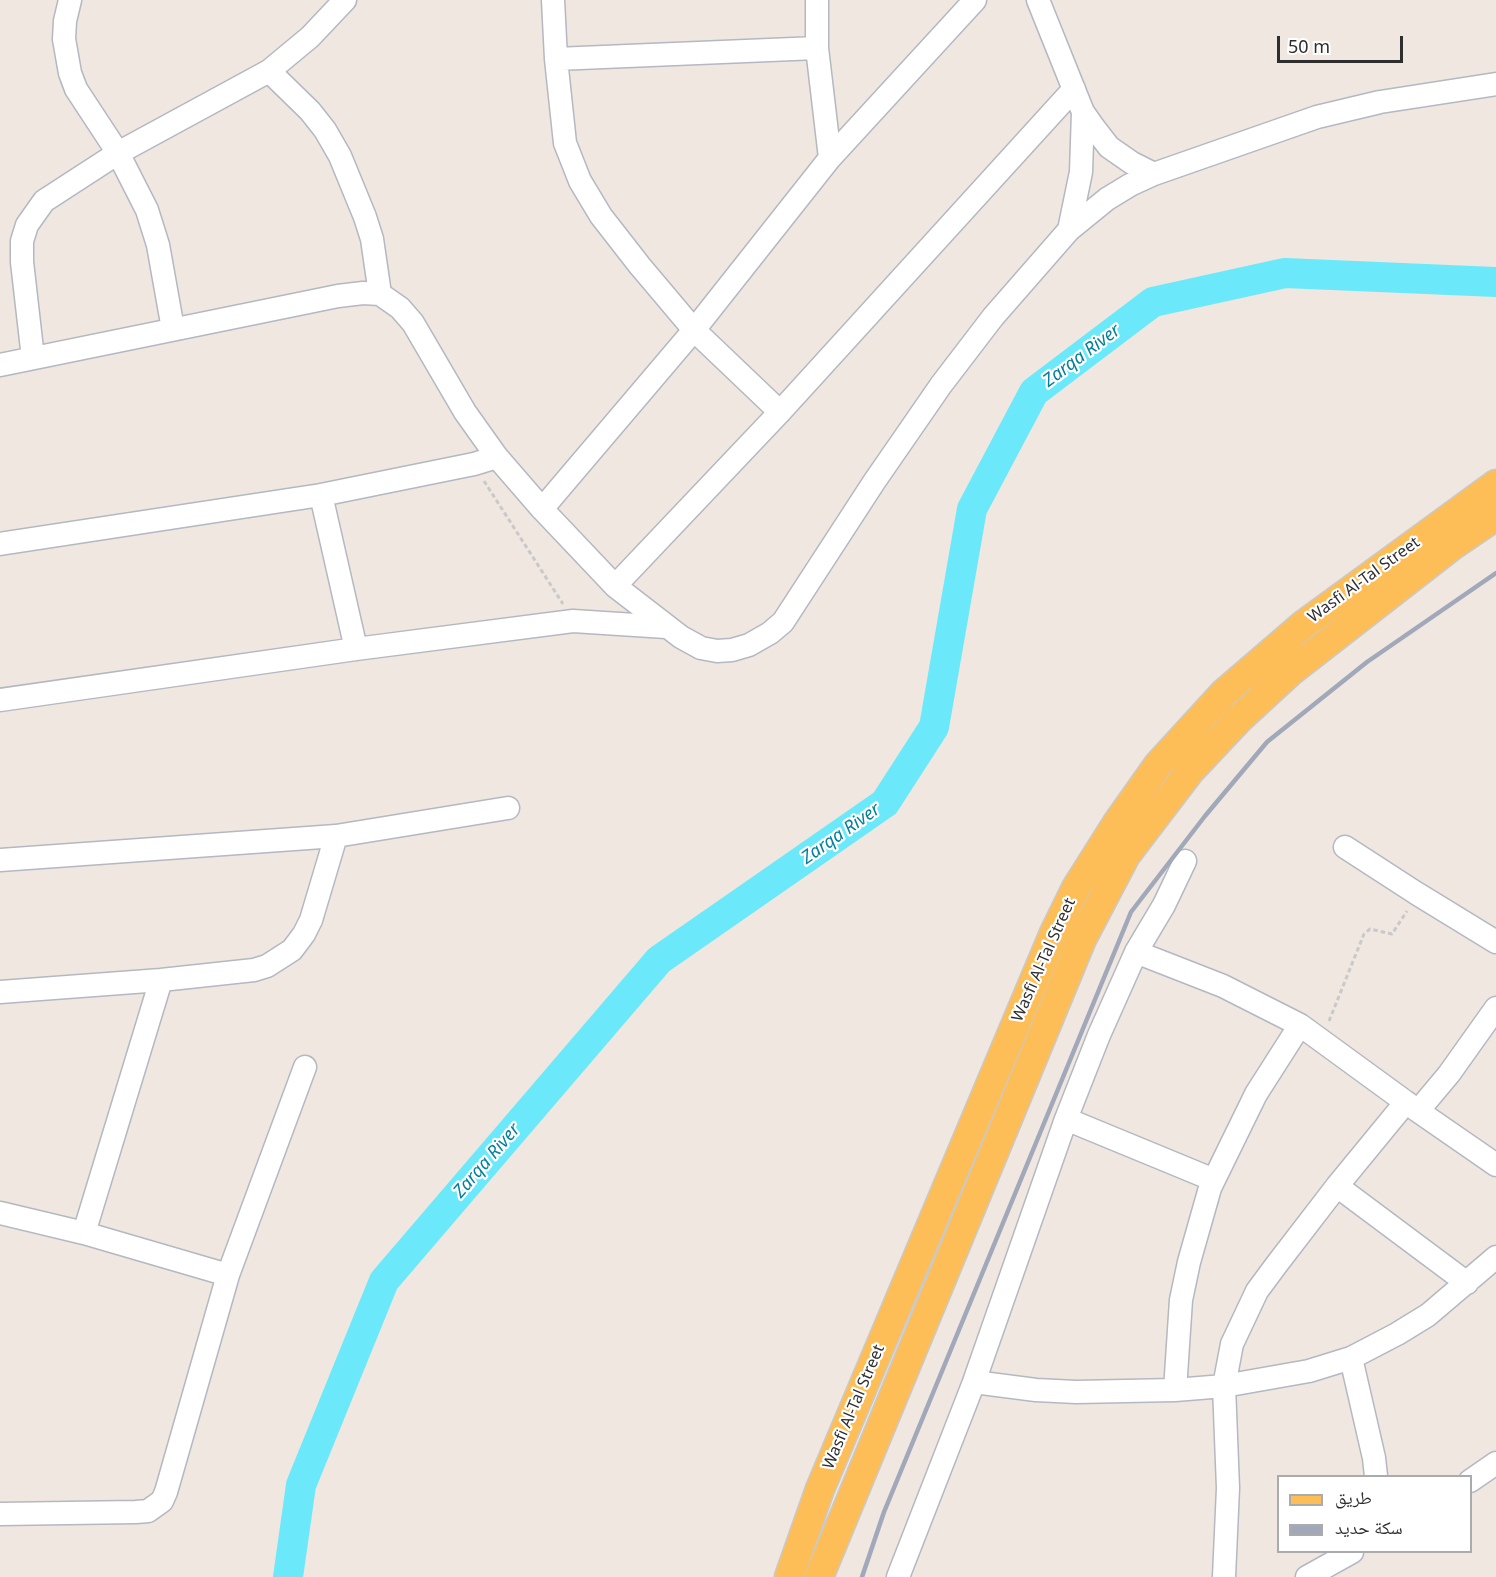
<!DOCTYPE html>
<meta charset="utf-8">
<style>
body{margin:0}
#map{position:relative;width:1496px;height:1577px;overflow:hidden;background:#f0e7e0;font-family:"Noto Sans","Noto Naskh Arabic",sans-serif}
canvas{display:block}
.legend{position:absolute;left:1277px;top:1475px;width:195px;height:78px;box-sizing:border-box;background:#fff;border:2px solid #ababab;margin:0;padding:8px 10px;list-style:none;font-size:18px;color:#2e2e2e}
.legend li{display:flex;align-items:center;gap:12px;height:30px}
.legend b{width:30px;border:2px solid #ababab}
.scale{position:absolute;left:1277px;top:36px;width:126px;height:27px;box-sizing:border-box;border:3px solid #2e2e2e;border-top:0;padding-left:8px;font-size:18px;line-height:21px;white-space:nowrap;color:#2e2e2e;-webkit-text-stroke:4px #fff;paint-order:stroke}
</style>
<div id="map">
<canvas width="1496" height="1577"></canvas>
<ul class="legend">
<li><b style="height:8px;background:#febe57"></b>طريق</li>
<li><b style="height:8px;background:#a1a8ba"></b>سكة حديد</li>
</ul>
<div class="scale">50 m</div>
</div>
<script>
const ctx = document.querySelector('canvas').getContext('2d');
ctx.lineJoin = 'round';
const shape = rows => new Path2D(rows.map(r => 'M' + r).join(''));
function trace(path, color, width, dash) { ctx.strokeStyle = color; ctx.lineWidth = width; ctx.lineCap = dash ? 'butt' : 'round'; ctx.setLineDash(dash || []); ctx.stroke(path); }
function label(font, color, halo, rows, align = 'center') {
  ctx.font = font + ' "Noto Sans",sans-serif'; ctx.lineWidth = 4.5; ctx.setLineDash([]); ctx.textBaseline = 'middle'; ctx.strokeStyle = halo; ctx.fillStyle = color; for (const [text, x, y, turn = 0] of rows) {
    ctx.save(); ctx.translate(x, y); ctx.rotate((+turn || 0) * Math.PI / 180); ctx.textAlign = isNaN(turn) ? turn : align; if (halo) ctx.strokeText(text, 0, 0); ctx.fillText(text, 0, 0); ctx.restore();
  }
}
const river = shape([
 [288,1577,301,1485,384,1281,659,960,885,803,934,727,972,509,1034,392,1153,302,1285,273,1496,282]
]);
const path = shape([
 [484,481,563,604],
 [1329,1021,1364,934,1370,929,1392,934,1407,911]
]);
const minor = shape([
 [70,0,65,21,64,39,70,73,76,89,118,153,147,210,158,245,173,329],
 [553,0,556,59,565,143,580,181,601,216,640,266,694,330,780,412],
 [817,0,817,48,830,158],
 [1038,0,1083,112,1095,129,1109,147,1132,163,1154,174],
 [556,59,817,48],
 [269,71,310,111,325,130,340,156,365,217,372,239,380,294],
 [1069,230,1081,172,1083,112],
 [33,358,22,262,22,241,27,225,44,201,118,153,269,71,310,37,345,0],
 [0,365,338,296,363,293,380,294,400,308,413,323,465,412,497,457,542,509,615,586,681,637,701,648,717,651,732,650,749,645,770,633,783,622,874,482,941,385,993,317,1069,230,1107,199,1130,185,1154,174,1317,117,1380,102,1496,84],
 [321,495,356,649],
 [542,509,694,330,830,158,975,0],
 [0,544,321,495,474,464,497,457],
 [615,586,780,412,1074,89],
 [0,700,356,649,573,621,666,627],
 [1345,847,1416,893,1496,942],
 [0,860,336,836,508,808],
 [1136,952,1223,986,1300,1025,1418,1111,1449,1074,1496,1008],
 [0,992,161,980,254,970,267,966,292,950,304,934,311,920,336,836],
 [1418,1111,1496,1165],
 [1066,1119,1214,1180],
 [1337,1186,1467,1283],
 [0,1213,84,1233,228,1275],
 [84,1233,161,980],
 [1351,1358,1374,1458,1376,1476],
 [974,1382,1036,1390,1076,1392,1175,1390,1224,1386,1309,1371,1351,1358,1397,1334,1428,1315,1496,1257],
 [1175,1390,1181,1300,1189,1262,1210,1188,1256,1094,1300,1025],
 [1470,1481,1496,1463],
 [0,1514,136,1512,148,1511,162,1501,166,1492,228,1275,305,1067],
 [898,1577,974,1382,1066,1119,1099,1035,1136,952,1164,905,1185,861],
 [1224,1577,1228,1488,1224,1386,1232,1344,1257,1291,1277,1264,1337,1186,1406,1102],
 [1307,1577,1352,1552]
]);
const major = shape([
 [789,1577,820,1489,1054,933,1076,888,1117,823,1158,765,1224,693,1303,625,1496,484],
 [819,1577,1082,939,1126,855,1190,771,1239,719,1290,672,1452,546,1496,516]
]);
const rail = shape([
 [862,1577,884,1512,1131,912,1205,816,1267,742,1367,662,1496,573]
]);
const streetNames = [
 ["Wasfi Al-Tal Street",1364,580,-36],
 ["Wasfi Al-Tal Street",1044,960,-66],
 ["Wasfi Al-Tal Street",854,1407,-67]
];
const waterNames = [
 ["Zarqa River",1082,356,-37],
 ["Zarqa River",841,834,-35],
 ["Zarqa River",487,1161,-49]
];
trace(river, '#6be9fa', 30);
trace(minor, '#b3b8c2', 25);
trace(major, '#c9c9c9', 31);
trace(path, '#c9c9c9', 3, [4.5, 3]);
trace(minor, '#fff', 22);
trace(major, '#febe57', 28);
trace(rail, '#a1a8ba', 4.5);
label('16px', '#2e2e2e', '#fff', streetNames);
label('italic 18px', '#03809f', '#fff', waterNames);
</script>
